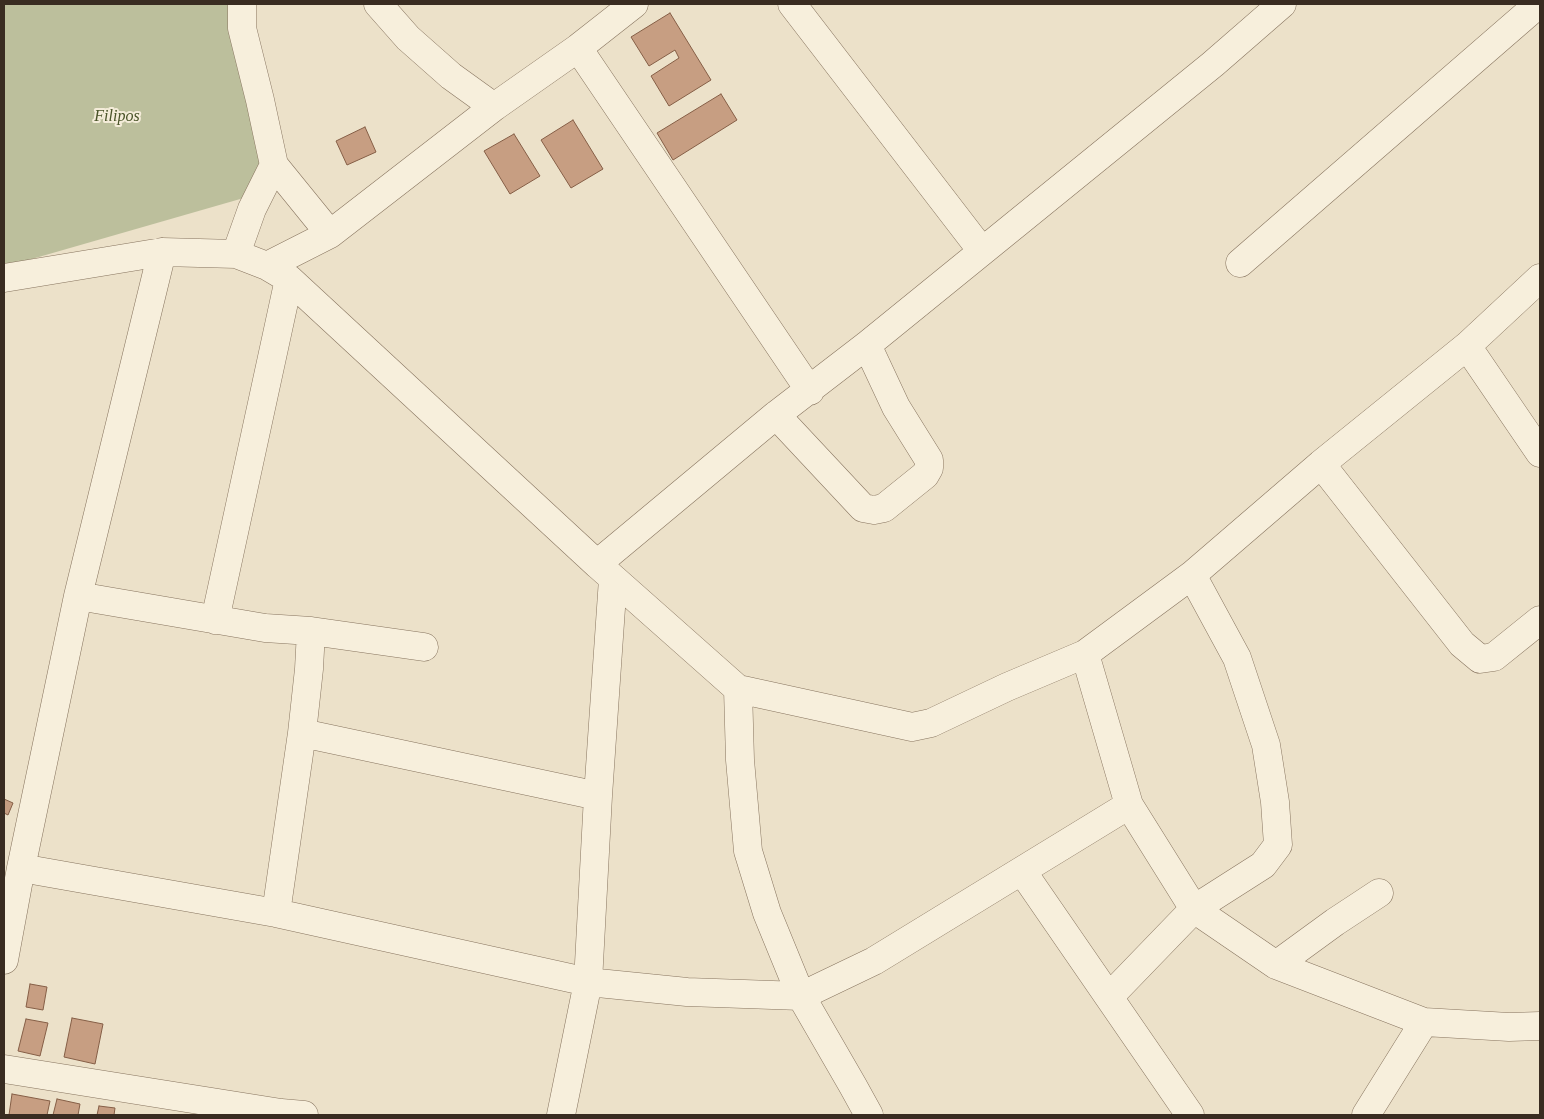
<!DOCTYPE html>
<style>
body{margin:0}
#map{position:relative;width:1544px;height:1119px;overflow:hidden;background:#ece1c9;font-family:"Times New Roman",serif}
canvas{display:block}
.frame{position:absolute;inset:0;border:5px solid #392c21;pointer-events:none}
</style>
<div id="map">
<canvas width="1544" height="1119"></canvas>
<div class="frame"></div>
</div>
<script>
const ctx = document.querySelector('canvas').getContext('2d');
ctx.lineJoin = 'round';
function fill(path, color) { ctx.fillStyle = color; ctx.fill(path, 'evenodd'); }
const shape = rows => new Path2D(rows.map(r => 'M' + r).join(''));
function trace(path, color, width, dash) { ctx.strokeStyle = color; ctx.lineWidth = width; ctx.lineCap = dash ? 'butt' : 'round'; ctx.setLineDash(dash || []); ctx.stroke(path); }
function label(font, color, halo, rows, align = 'center') {
  ctx.font = font + ' "Times New Roman",serif'; ctx.lineWidth = 4; ctx.setLineDash([]); ctx.textBaseline = 'middle'; ctx.strokeStyle = halo; ctx.fillStyle = color; for (const [text, x, y, turn = 0] of rows) {
    ctx.save(); ctx.translate(x, y); ctx.rotate((+turn || 0) * Math.PI / 180); ctx.textAlign = isNaN(turn) ? turn : align; if (halo) ctx.strokeText(text, 0, 0); ctx.fillText(text, 0, 0); ctx.restore();
  }
}
const cemetery = shape([
 [4,4,232,4,268,191,4,267]
]);
const building = shape([
 [670,13,711,80,669,106,651,76,679,58,675,50,649,66,631,37,670,13],
 [721,94,737,120,673,160,657,133,721,94],
 [573,120,603,169,571,188,541,140,573,120],
 [365,127,376,152,347,165,336,141,365,127],
 [514,134,540,176,510,194,484,151,514,134],
 [4,799,13,803,8,815,4,813,4,799],
 [30,984,47,987,43,1010,26,1007,30,984],
 [72,1018,103,1024,95,1064,64,1057,72,1018],
 [26,1019,48,1023,40,1056,18,1051,26,1019],
 [12,1094,50,1101,47,1115,9,1115,12,1094],
 [57,1099,80,1104,78,1115,53,1115,57,1099],
 [99,1106,115,1108,114,1115,97,1115,99,1106]
]);
const minor = shape([
 [242,4,242,28,260,100,274,165,330,234],
 [378,4,408,38,451,76,494,107],
 [792,4,982,251],
 [578,48,810,391],
 [236,254,252,209,274,165],
 [1240,263,1534,8],
 [267,266,330,234,494,107,578,48,634,4],
 [4,278,162,252,236,254,267,266,289,279,597,564,776,415,867,345,1213,64,1282,4],
 [1467,346,1540,453],
 [776,415,863,508,874,510,884,508,925,475,929,468,929,460,896,407,867,345],
 [1321,464,1462,644,1480,659,1494,657,1540,620],
 [597,564,738,689,912,727,931,723,1007,687,1085,654,1192,575,1321,464,1467,346,1540,278],
 [78,596,265,628,311,631,309,669,302,733,276,913],
 [215,620,289,279],
 [311,631,424,647],
 [1085,654,1129,805,1194,909,1276,965,1424,1022,1509,1027,1540,1026],
 [738,689,740,760,748,851,767,913,801,996,874,961,1129,805],
 [302,733,598,796],
 [21,868,276,913,588,982,687,992,801,996,853,1086,869,1115],
 [1022,871,1190,1115],
 [4,960,21,868,78,596,162,252],
 [1276,965,1335,922,1379,893],
 [1109,997,1194,909,1263,865,1278,845,1275,802,1266,745,1237,658,1192,575],
 [4,1069,281,1113,304,1115],
 [561,1115,588,982,598,796,613,579],
 [1366,1115,1424,1022]
]);
const parkNames = [
 ["Filipos",117,117]
];
fill(cemetery, '#bcbf9c');
fill(building, '#c79e82');
trace(building, '#855e46', 1);
trace(minor, '#87745f', 29);
trace(minor, '#f7efdc', 28);
label('italic 16px', '#4a5429', '#f4ecd9', parkNames);
</script>
